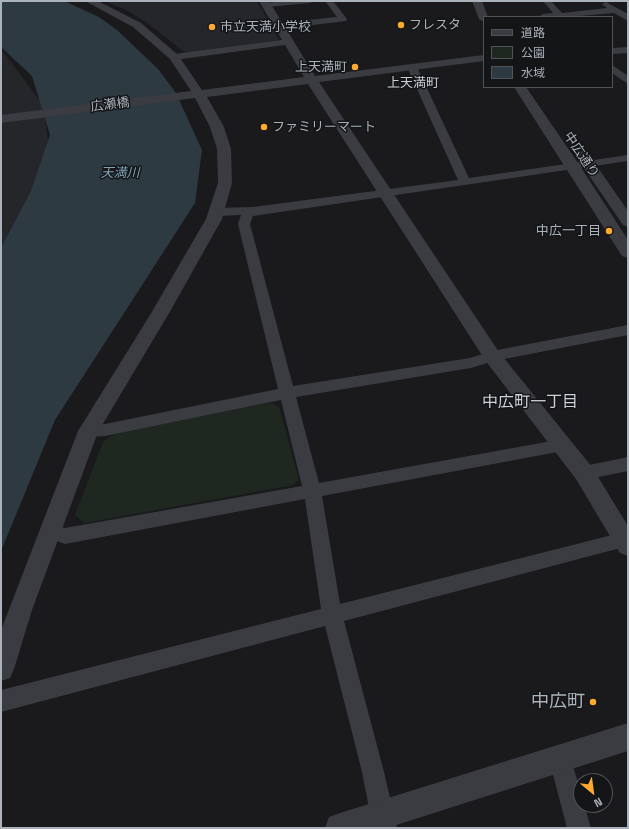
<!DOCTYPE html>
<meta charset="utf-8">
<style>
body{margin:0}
#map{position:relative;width:629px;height:829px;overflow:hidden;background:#1a1a1c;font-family:"Space Grotesk","Noto Sans JP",sans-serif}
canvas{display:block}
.frame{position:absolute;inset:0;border:2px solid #abb2bc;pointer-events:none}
.legend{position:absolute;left:483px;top:16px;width:130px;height:72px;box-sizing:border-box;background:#141517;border:1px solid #505459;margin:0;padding:5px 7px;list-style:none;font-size:12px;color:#abb2bc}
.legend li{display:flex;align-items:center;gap:8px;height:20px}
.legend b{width:20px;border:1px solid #505459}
.north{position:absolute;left:573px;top:773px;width:40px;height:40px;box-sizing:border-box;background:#141517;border:1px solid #505459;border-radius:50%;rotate:151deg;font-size:11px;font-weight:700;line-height:16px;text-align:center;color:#abb2bc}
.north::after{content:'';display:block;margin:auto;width:14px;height:18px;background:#feaa30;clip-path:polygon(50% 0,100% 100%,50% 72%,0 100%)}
</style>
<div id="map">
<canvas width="629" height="829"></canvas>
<div class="frame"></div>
<ul class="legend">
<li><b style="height:5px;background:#3a3c41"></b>道路</li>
<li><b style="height:11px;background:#1f2820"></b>公園</li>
<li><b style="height:11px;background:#2e3a42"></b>水域</li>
</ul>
<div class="north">N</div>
</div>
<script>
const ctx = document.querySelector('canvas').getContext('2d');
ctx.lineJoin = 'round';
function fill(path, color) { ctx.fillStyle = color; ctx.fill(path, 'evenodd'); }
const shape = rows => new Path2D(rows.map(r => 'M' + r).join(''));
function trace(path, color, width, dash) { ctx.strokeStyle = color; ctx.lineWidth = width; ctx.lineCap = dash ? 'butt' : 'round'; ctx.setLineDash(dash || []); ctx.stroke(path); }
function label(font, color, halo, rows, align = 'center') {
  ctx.font = font + ' "Space Grotesk","Noto Sans JP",sans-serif'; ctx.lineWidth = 3; ctx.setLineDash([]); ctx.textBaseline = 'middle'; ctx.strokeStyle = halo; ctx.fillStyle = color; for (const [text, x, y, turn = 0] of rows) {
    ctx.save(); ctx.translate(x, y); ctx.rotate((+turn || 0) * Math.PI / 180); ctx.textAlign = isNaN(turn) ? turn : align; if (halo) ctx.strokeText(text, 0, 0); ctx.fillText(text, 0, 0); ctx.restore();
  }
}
const built = shape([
 [104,1,257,1,279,40,188,53,184,52,146,22,128,11],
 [1,49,43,105,49,148,41,180,1,248]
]);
const green = shape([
 [270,403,279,407,299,480,293,485,85,523,75,515,103,442,116,433]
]);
const water = shape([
 [1,1,64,1,99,17,117,30,158,69,176,93,202,150,195,203,55,420,1,551,1,248,31,191,50,135,32,76,1,47]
]);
const minor = shape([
 [283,1,314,1,310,3,266,7,262,5,266,3,283,1],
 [325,1,333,1,347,19,346,21,279,29,275,26,279,23,337,17,325,1],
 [543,1,551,1,562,13,607,8,602,4,606,2,628,14,628,21,614,13,568,17,539,17,543,14,553,13,543,1],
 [289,39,292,40,292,44,174,60,169,57,174,54,289,39],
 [412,64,417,67,469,178,628,155,628,161,253,216,250,224,293,386,470,358,492,351,628,325,628,335,494,361,471,368,296,397,319,483,563,439,569,441,571,445,569,449,563,451,322,496,340,604,624,532,628,534,628,546,344,621,384,772,397,828,373,828,362,772,325,626,1,712,1,690,321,609,305,499,65,544,45,537,42,532,45,527,51,524,65,528,302,486,281,400,105,436,88,437,82,435,80,431,82,427,88,425,105,424,278,389,238,224,241,215,217,216,211,212,217,208,253,207,458,180,407,67,412,64],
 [612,65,628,76,628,84,612,73,612,65],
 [628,457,628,471,584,480,578,478,575,473,578,468,584,466,628,457],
 [560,748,568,751,571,759,581,793,581,805,584,805,591,828,567,828,549,759,552,751,560,748]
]);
const tertiary = shape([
 [85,1,98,1,141,23,178,55,202,90,304,77,259,1,269,1,315,76,484,55,484,61,319,82,499,352,592,467,628,526,628,556,620,553,576,479,485,360,308,84,207,97,224,127,231,149,232,183,222,219,168,315,98,432,32,610,14,669,10,678,1,681,1,630,78,431,150,315,206,219,218,183,217,149,210,127,195,98,1,123,1,115,191,91,170,59,133,27,85,1],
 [472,1,482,1,488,17,484,17,484,22,479,19,472,1],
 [628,47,628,53,612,54,612,48,628,47],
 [514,87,526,87,580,166,628,240,628,258,622,256,620,253,514,87],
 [582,151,587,152,628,211,628,227,623,225,575,155,577,152,582,151],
 [628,723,628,751,387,828,325,828,329,817,340,813,628,723]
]);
const markers = [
 [401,25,4,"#feaa30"],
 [212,27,4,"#feaa30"],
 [355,67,4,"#feaa30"],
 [264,127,4,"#feaa30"],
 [609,231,4,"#feaa30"],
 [593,702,4,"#feaa30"]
];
const farPoinames = [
 ["フレスタ",409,25],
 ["市立天満小学校",220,27],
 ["上天満町",347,67,"right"],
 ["ファミリーマート",272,127],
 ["中広一丁目",601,231,"right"]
];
const farNeighbourhoodnames = [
 ["上天満町",413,83]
];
const farStreetnames = [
 ["広瀬橋",110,105,-7],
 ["中広通り",581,155,56]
];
const farWaternames = [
 ["天満川",120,173]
];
const neighbourhoodNames = [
 ["中広町一丁目",530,403]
];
const nearPoinames = [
 ["中広町",585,702]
];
fill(built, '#252629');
fill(green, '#1f2820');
fill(water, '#2e3a42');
fill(minor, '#3a3c41');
fill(tertiary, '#3a3c41');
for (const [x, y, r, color] of markers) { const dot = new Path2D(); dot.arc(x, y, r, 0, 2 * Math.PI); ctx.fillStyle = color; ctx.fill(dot); trace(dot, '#141517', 1.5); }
label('13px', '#abb2bc', '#141517', farPoinames, 'left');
label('13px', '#cdd0d8', '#141517', farNeighbourhoodnames);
label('13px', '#abb2bc', '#141517', farStreetnames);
label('italic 13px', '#81a3b9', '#141517', farWaternames);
label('16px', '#cdd0d8', '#141517', neighbourhoodNames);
label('18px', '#abb2bc', '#141517', nearPoinames, 'right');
</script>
